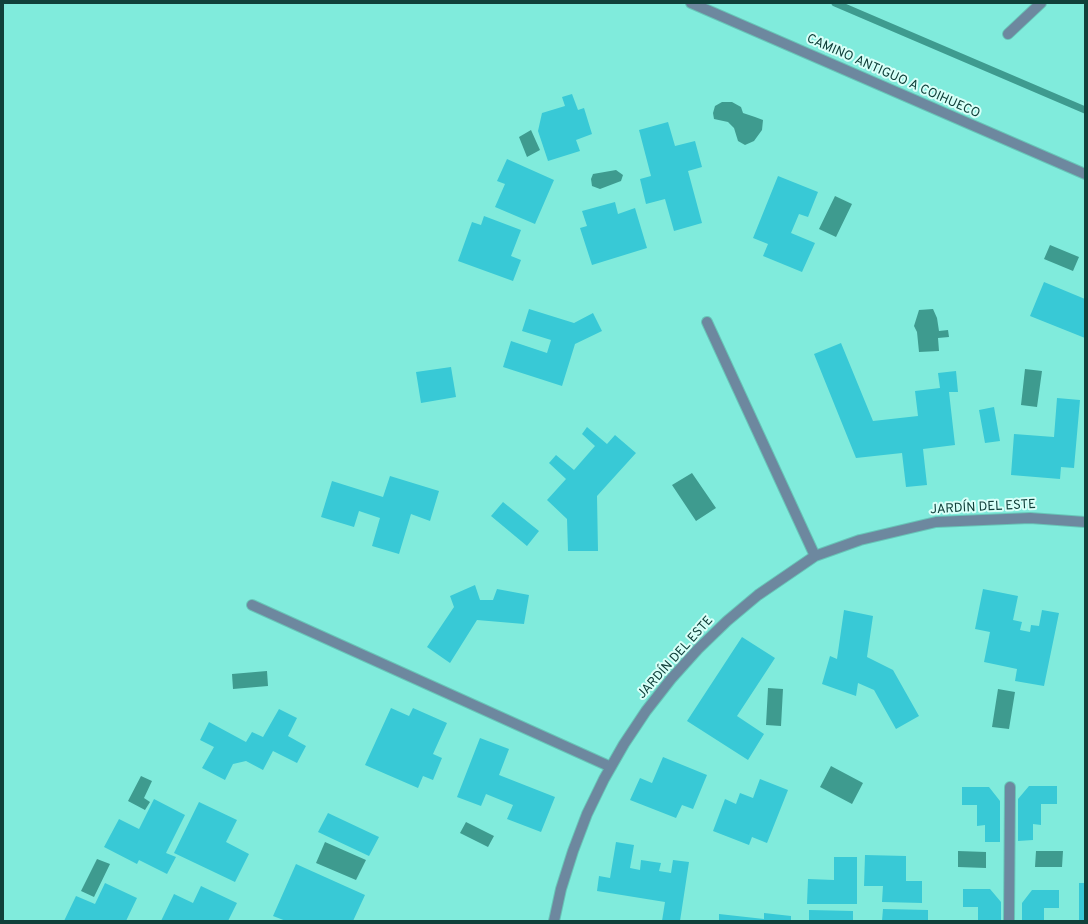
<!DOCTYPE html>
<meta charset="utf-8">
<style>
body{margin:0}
#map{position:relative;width:1088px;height:924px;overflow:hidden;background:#80ebdc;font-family:Overpass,sans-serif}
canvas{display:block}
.frame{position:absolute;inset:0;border:4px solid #10403a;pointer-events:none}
</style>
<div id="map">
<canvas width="1088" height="924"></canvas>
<div class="frame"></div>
</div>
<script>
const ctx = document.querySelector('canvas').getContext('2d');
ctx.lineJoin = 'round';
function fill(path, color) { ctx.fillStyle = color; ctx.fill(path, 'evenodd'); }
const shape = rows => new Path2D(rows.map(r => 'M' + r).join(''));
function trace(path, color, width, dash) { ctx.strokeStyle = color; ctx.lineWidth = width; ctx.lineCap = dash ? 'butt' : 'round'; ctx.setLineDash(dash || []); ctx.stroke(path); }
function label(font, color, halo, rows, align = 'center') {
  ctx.font = font + ' Overpass,sans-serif'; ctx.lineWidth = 4; ctx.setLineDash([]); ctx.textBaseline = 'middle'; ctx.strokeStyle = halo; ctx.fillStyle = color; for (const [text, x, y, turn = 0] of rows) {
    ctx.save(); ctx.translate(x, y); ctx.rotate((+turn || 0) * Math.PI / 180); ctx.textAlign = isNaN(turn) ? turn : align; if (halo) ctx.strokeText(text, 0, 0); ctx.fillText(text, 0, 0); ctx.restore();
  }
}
const water = shape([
 [722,102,732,102,741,107,743,113,755,117,763,120,762,130,754,141,745,145,738,141,734,128,728,122,714,119,713,113,715,106],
 [531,130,540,150,527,157,519,137],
 [616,170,623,175,621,181,600,189,592,186,591,179,593,174],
 [835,196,852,204,836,237,819,229],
 [1050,245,1079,257,1073,271,1044,259],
 [933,309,937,318,939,331,948,330,949,337,938,338,939,351,919,352,917,332,914,326,919,310],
 [1025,369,1042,371,1037,407,1021,405],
 [692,473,716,508,696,521,672,485],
 [267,671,268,686,233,689,232,674],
 [768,688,783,689,781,726,766,725],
 [998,689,1015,692,1009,729,992,727],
 [831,766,863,783,852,804,820,787],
 [141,776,152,781,144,798,150,802,145,810,128,801],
 [466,822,494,836,488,847,460,833],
 [325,842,366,860,356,880,316,863],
 [958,851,986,852,986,868,958,867],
 [1036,851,1063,851,1062,867,1035,867],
 [97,859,110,864,94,897,81,891]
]);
const stream = shape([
 [835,3,1085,110]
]);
const building = shape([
 [572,94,578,110,584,108,592,134,576,140,580,151,548,161,538,131,542,113,565,106,562,97],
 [668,122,675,146,695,141,702,167,688,171,702,223,674,231,665,199,646,204,640,179,651,176,639,130],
 [507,159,554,180,535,224,495,207,505,184,497,181],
 [778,176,818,192,808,217,799,214,791,233,815,243,802,272,763,256,768,244,753,238],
 [615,202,618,214,635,208,647,248,592,265,580,228,587,226,582,211],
 [484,216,521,230,511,256,521,260,513,281,458,261,472,222,481,225],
 [1044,282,1085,299,1085,338,1030,316],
 [529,309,574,323,593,313,602,331,575,344,562,386,503,367,511,341,547,353,551,340,522,331],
 [841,343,873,421,918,416,915,391,940,388,938,373,956,371,958,392,949,392,955,445,923,449,927,485,906,487,902,453,856,458,814,354],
 [451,367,456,397,421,403,416,372],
 [1057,398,1080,400,1074,468,1061,467,1060,479,1011,475,1014,434,1054,437],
 [994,407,1000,441,985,443,979,410],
 [587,427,607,444,615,435,636,453,597,496,598,551,568,551,567,519,547,500,566,479,549,463,556,455,574,470,595,446,582,434],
 [390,476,439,491,430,521,411,514,399,554,372,546,380,518,359,511,354,527,321,517,332,481,383,497],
 [503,502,539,531,527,546,491,516],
 [475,585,480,600,493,600,497,589,529,595,524,624,477,620,450,663,427,647,454,607,450,596],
 [983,589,1018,596,1013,620,1022,622,1020,630,1030,632,1031,625,1039,626,1042,610,1059,613,1044,686,1015,681,1017,669,984,662,990,632,975,629],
 [844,610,873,616,867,657,893,670,919,716,896,729,874,690,858,683,856,696,822,684,830,656,837,659],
 [742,637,775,658,737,716,764,734,748,760,687,721],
 [391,708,409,716,413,708,447,723,433,754,442,758,433,780,423,776,418,788,365,765],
 [279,709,297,718,288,736,306,746,297,763,273,751,263,770,246,761,233,764,225,780,202,768,214,747,200,740,209,722,246,742,252,732,263,737],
 [480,738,509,749,499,775,555,797,541,832,507,819,513,805,486,794,481,806,457,797],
 [663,757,707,775,693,809,682,805,676,818,630,800,640,778,652,783],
 [760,779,788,790,767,843,752,837,749,845,713,831,725,799,736,804,740,793,753,798],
 [1029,786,1057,786,1057,804,1041,804,1041,825,1033,824,1033,840,1018,841,1018,799],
 [962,787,989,787,1000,801,1000,842,985,842,985,825,977,826,977,805,962,805],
 [154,799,185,815,166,853,176,857,167,874,139,860,137,864,104,847,119,819,139,829],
 [199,802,237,820,226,842,249,854,235,882,174,853],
 [328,813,379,837,369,856,318,832],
 [616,842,634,845,630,868,640,870,641,860,661,863,659,871,671,873,673,860,689,862,680,921,662,921,665,902,597,891,599,876,610,878],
 [865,855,906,856,906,881,922,881,922,903,882,902,883,886,864,886],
 [834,857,857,857,857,904,807,904,808,879,834,880],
 [296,864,365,895,353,921,286,921,273,916],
 [105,883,137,898,126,921,64,921,76,896,95,904],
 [1079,883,1085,883,1085,920,1079,920],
 [201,886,237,903,228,921,161,921,174,894,193,903],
 [963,889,990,889,1001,902,1001,921,978,921,978,907,963,907],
 [1032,890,1059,890,1059,908,1044,908,1044,921,1022,921,1022,903],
 [883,909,928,910,928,921,882,921],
 [809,910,853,911,853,921,809,921],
 [764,913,791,916,791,921,719,921,719,914,764,919]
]);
const minor = shape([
 [691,3,1085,174],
 [1008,34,1041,3],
 [707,322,815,556],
 [252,605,611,767],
 [554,921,561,889,573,851,587,814,604,779,624,744,646,711,671,679,698,649,727,621,758,595,815,556,860,540,936,522,1030,518,1085,522],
 [1009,921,1010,787]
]);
const streetNames = [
 ["CAMINO ANTIGUO A COIHUECO",893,77,24],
 ["JARDÍN DEL ESTE",983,508,-3],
 ["JARDÍN DEL ESTE",676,658,-48]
];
fill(water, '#3e9b8f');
trace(stream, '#3e9b8f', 7);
fill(building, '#38c9d6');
trace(minor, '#67c5b8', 12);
trace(minor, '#6d889f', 10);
label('13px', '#10403a', '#d8fff8', streetNames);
</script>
